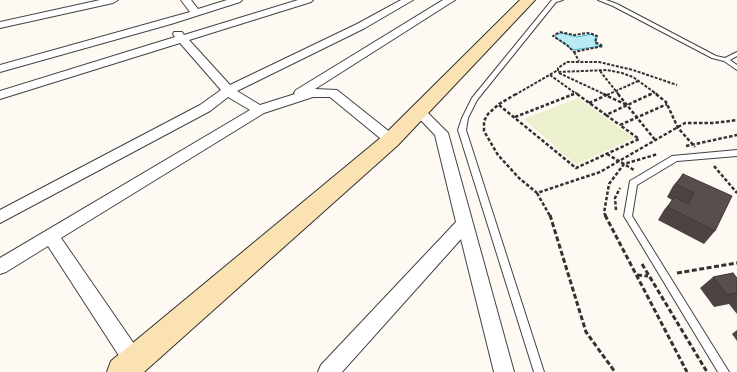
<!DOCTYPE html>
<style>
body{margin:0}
canvas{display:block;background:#fefaf3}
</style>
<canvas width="737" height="372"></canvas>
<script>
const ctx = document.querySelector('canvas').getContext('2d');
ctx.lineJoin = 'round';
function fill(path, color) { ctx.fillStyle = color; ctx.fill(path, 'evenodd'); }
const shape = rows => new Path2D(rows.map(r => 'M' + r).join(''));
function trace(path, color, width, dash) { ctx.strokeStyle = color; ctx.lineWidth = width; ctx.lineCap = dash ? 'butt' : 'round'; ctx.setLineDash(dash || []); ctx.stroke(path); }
const pitch = shape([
 [578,98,634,138,576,165,524,119]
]);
const water = shape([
 [561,33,577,37,592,34,597,38,595,44,601,46,573,50,556,38,555,35,561,33]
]);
const pathFar2 = shape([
 [560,32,574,35,587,33,592,34,597,36,595,42,603,46,574,52,567,45,553,36,560,32],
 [574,52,579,61],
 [600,71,619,95],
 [559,73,606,95],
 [550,75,575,93],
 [515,95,558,70],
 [571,95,576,93,579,95],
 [607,95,638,81],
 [649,95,655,92],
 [658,95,633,77,622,73,607,70,558,72,558,68,567,62,599,62,633,70,677,85]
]);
const pathFar1 = shape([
 [516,94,499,104,488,114,484,121,484,131,498,155,519,178,537,193,600,172,685,123,714,123,737,120],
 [577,94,606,115,651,94],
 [603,94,627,105],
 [618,94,656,141],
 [656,94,666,102,678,128,695,147],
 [589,103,609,94],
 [499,105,576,168,639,139,620,125,667,104],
 [606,115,620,125],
 [515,117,574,94],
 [686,146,737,135],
 [607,154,634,170],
 [714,166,737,193],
 [537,193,550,216],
 [616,210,615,198,620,188],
 [606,216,604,213,609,184,624,164,658,154]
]);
const path = shape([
 [550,215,586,332,615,372],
 [605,215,687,372],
 [642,264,707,372],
 [677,273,737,263],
 [637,275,648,276]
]);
const lane = shape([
 [552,0,563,0,556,2,477,100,468,118,466,130,544,372,534,372,458,130,462,118,472,98,552,0],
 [598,0,606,0,617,4,716,56,725,58,737,52,737,56,730,60,737,65,737,70,724,61,712,58,613,6,598,0],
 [737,150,737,156,677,161,637,185,632,216,729,372,718,372,624,216,630,181,672,156,737,150]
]);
const street = shape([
 [100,0,118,0,113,3,0,28,0,22,100,0],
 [181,0,191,0,198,9,227,0,242,0,240,2,171,24,0,72,0,65,190,12,181,0],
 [298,0,313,0,311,2,189,40,230,85,357,24,401,0,413,0,365,28,237,91,260,105,295,94,294,93,296,90,443,0,455,0,315,89,337,90,396,137,398,140,396,143,391,145,386,143,330,97,313,97,264,113,61,238,141,354,144,361,141,368,134,371,127,368,48,246,6,272,0,274,0,258,250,110,228,97,210,111,0,223,0,210,200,105,221,90,180,43,0,99,0,91,175,37,173,34,174,32,182,32,184,35,298,0],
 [419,108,424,109,448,133,514,372,494,372,461,239,342,372,318,372,321,365,456,222,435,135,413,112,414,109,419,108]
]);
const secondary = shape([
 [520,0,535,0,398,145,144,372,107,372,111,361,384,135,520,0]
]);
const wall = shape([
 [683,174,715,231,704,244,658,220,664,210,672,200,667,197,673,186],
 [713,277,737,278,737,314,729,304,714,307,700,288],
 [737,330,737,341,732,334]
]);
const building = shape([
 [683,174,732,196,715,231,668,207,674,197,688,204,694,193,676,184,683,174],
 [733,273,737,278,737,293,727,295,713,277,733,273]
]);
fill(pitch, '#ecf0cf');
fill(water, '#baebf4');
trace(water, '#44b1c8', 1);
trace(lane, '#434343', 2);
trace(street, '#434343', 2);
trace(secondary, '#323232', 2);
trace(pathFar2, '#323232', 2, [3, 1.5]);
trace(pathFar1, '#323232', 2.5, [3.5, 2]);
trace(path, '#323232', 3, [5, 2.5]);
fill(lane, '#fff');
fill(street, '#fff');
fill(secondary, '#fbe2b2');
fill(wall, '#4c4342');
fill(building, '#584e4d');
trace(building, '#3e3736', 1);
</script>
